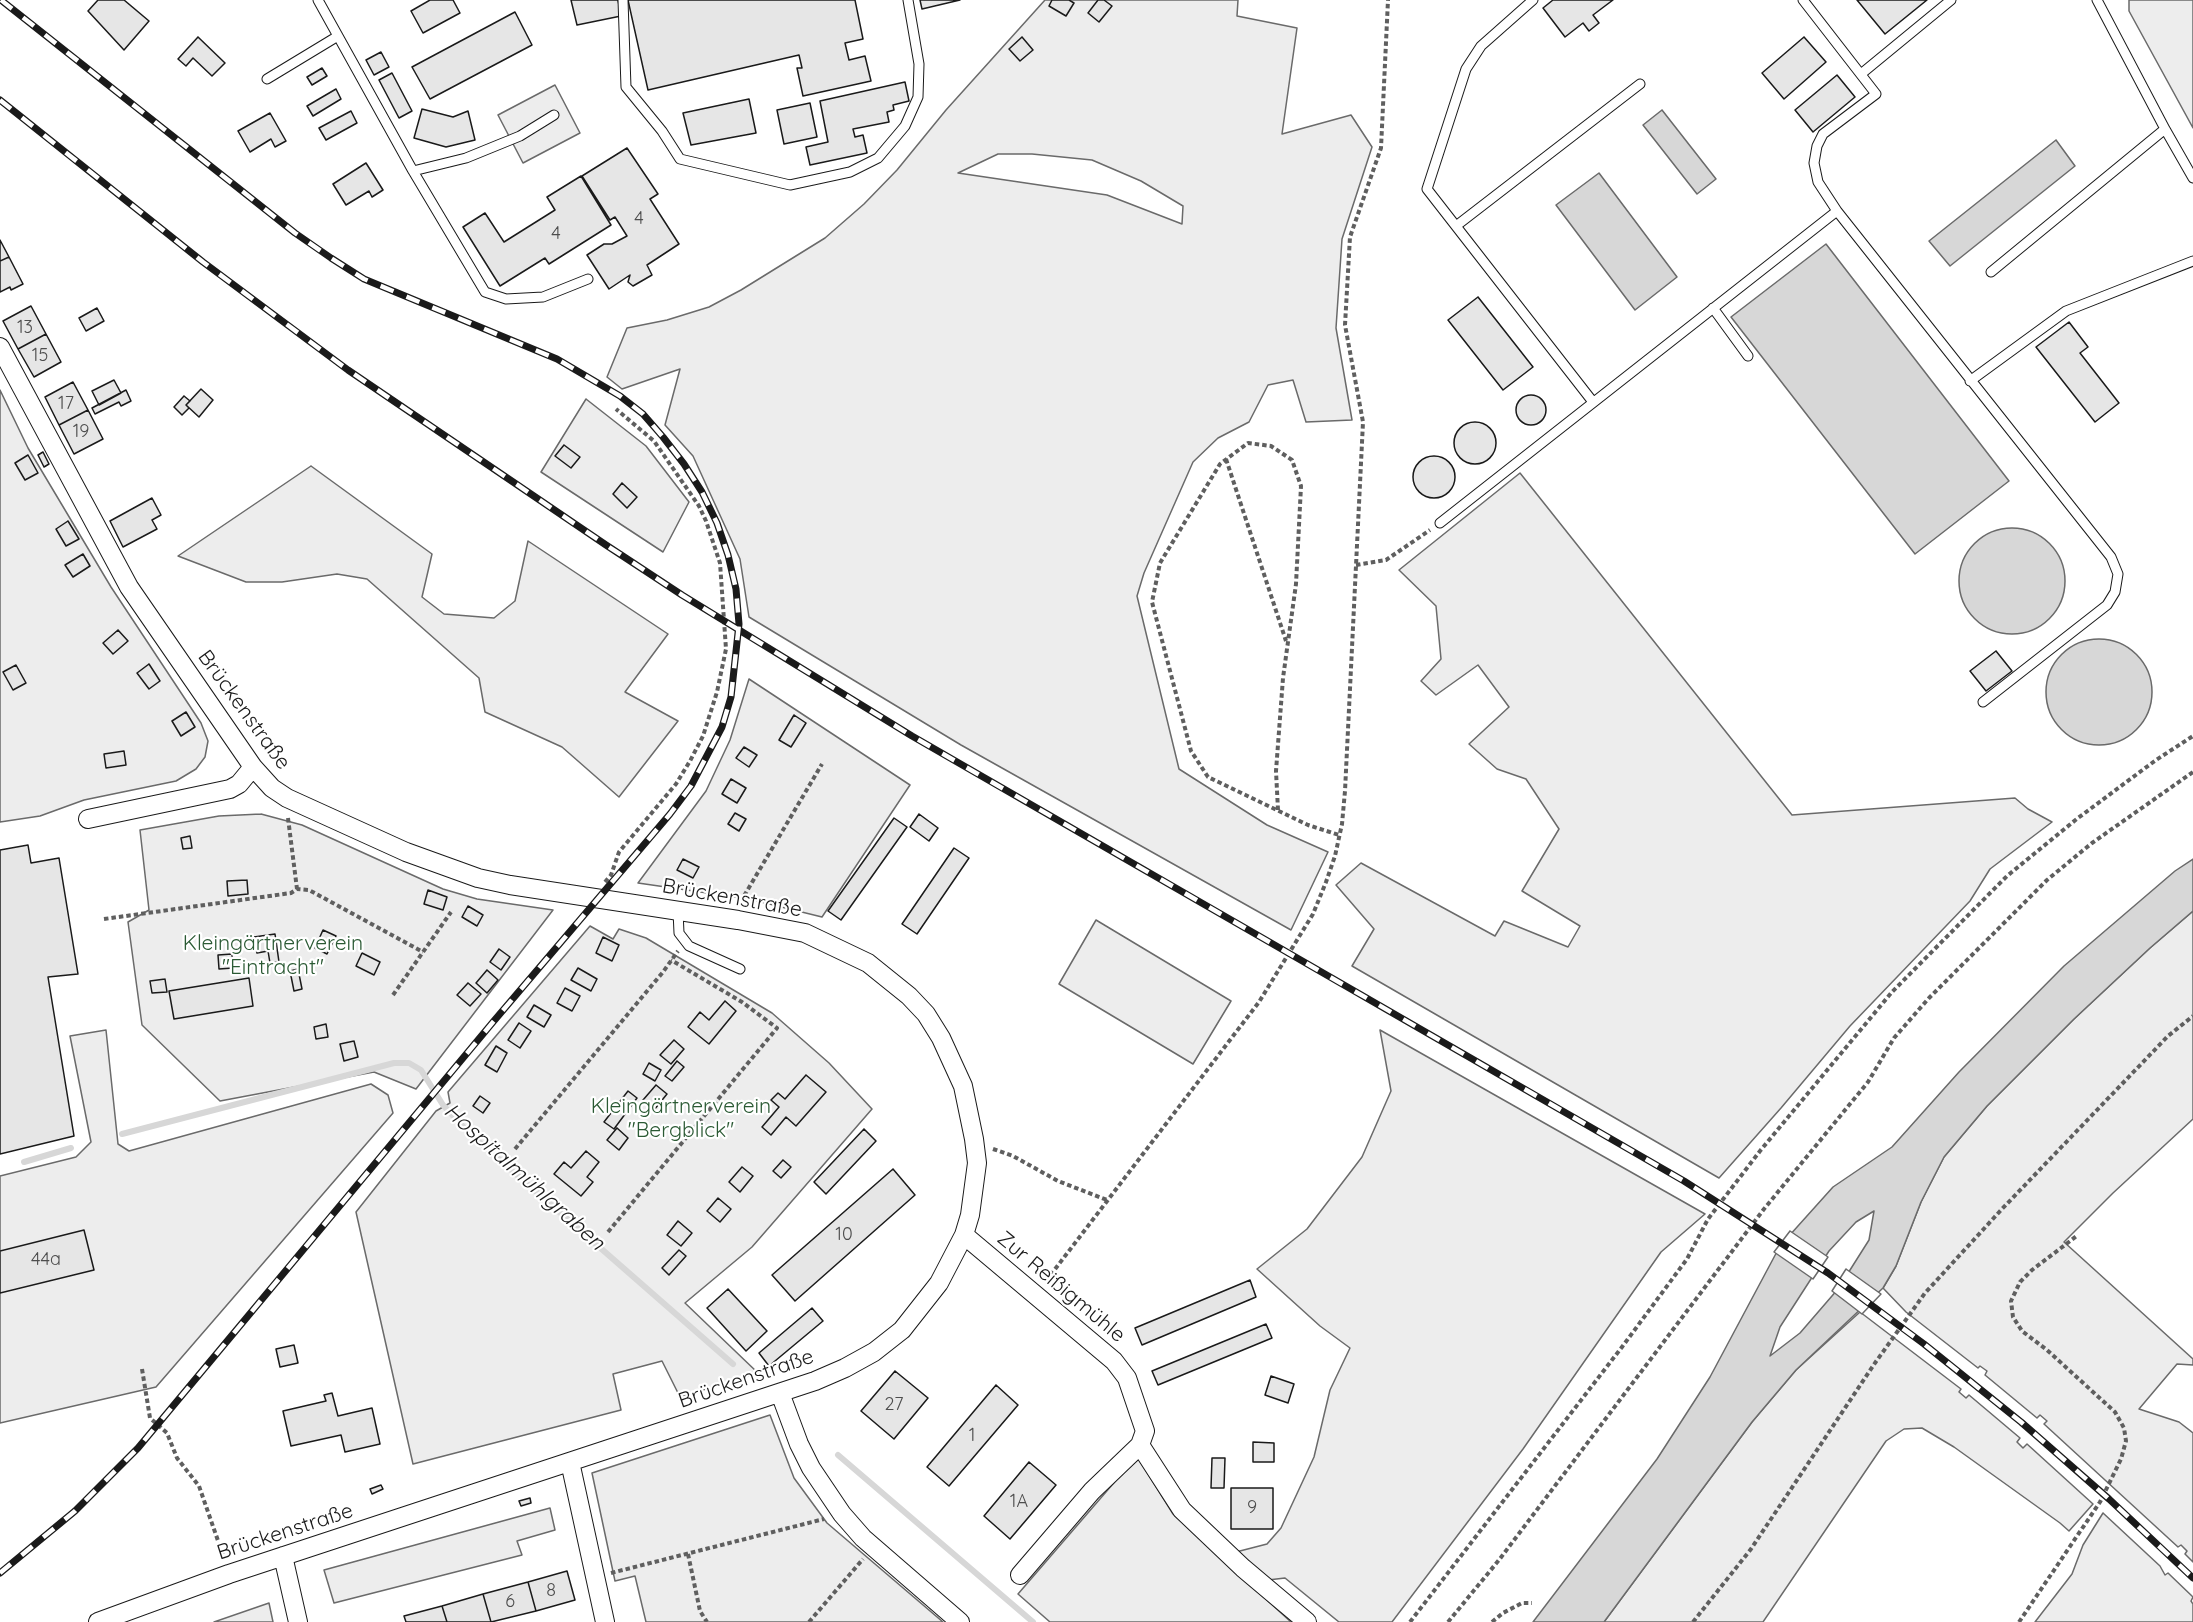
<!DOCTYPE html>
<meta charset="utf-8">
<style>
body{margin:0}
canvas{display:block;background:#fff}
</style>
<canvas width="2193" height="1622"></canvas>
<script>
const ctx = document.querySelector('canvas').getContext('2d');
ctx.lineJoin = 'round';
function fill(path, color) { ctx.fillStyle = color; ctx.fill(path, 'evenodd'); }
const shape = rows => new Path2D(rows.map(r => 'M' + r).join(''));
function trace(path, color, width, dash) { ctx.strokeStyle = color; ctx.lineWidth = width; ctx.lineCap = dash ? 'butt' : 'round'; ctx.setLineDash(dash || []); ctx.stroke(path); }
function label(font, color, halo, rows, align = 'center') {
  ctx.font = font + ' Quicksand,sans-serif'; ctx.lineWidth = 4.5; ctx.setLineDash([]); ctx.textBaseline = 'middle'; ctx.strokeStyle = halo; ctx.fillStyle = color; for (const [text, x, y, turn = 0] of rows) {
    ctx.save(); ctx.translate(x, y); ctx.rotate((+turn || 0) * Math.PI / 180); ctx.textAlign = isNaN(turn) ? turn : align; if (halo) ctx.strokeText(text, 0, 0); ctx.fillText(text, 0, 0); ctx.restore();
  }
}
const built = shape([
 [1045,0,1238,0,1237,16,1297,28,1282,134,1351,115,1372,147,1342,239,1336,328,1352,420,1306,422,1293,380,1268,385,1249,422,1218,438,1193,462,1144,573,1137,596,1179,769,1267,825,1328,852,1291,930,961,745,749,617,740,559,693,456,665,425,680,369,622,389,607,377,627,328,667,320,709,307,741,290,825,238,864,204,897,170,946,110,1045,0],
 [998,154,1032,154,1092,160,1141,181,1183,206,1182,224,1107,195,958,173,998,154],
 [2129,0,2193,0,2193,128,2129,11,2129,0],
 [555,85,580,133,523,163,498,115,555,85],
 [0,390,28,448,111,587,201,723,208,741,205,757,196,769,176,781,84,800,40,816,0,822,0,390],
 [586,399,646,446,689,502,663,552,541,472,586,399],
 [311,466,432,554,422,597,444,614,494,618,515,601,528,541,668,634,625,692,678,721,619,797,562,747,485,712,479,678,367,579,337,574,282,582,246,582,178,556,311,466],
 [1520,473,1792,815,2015,798,2028,809,2052,822,1990,869,1970,901,1850,1026,1781,1108,1719,1178,1352,966,1374,929,1336,885,1361,863,1495,936,1504,921,1568,947,1580,926,1522,891,1559,829,1526,779,1497,769,1469,744,1509,707,1478,665,1436,695,1421,681,1441,659,1436,606,1399,570,1520,473],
 [749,679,910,785,822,917,749,899,638,883,706,791,730,740,749,679],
 [261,814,302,825,443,889,477,899,553,910,416,1089,374,1072,220,1101,142,1025,128,922,149,910,140,830,219,816,261,814],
 [2193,911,2193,1119,2113,1193,2064,1242,2193,1359,2193,1365,2177,1364,2139,1409,2179,1422,2193,1433,2193,1562,2185,1554,2187,1551,2181,1545,2178,1547,2044,1424,2047,1421,2040,1415,2037,1418,1985,1375,1987,1371,1980,1366,1978,1368,1906,1312,1883,1288,1896,1266,1921,1202,1944,1157,1987,1106,2074,1019,2150,948,2193,911],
 [1096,920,1231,1001,1193,1064,1059,984,1096,920],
 [590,926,613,939,619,929,646,938,772,1013,829,1063,872,1109,752,1247,685,1303,758,1373,680,1397,662,1361,613,1374,621,1410,413,1464,356,1212,436,1111,450,1103,448,1092,590,926],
 [106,1030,118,1144,129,1151,371,1084,388,1095,393,1113,156,1387,0,1423,0,1176,76,1157,91,1142,70,1036,106,1030],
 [1380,1030,1705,1214,1661,1252,1523,1449,1392,1622,1339,1622,1285,1578,1268,1580,1236,1552,1267,1544,1281,1528,1314,1457,1330,1390,1350,1348,1320,1326,1257,1269,1307,1229,1362,1157,1391,1091,1380,1030],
 [1860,1312,1961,1389,1959,1392,1966,1398,1969,1395,2020,1438,2017,1442,2023,1448,2027,1444,2093,1504,2069,1531,2060,1523,1954,1447,1922,1428,1904,1429,1886,1441,1763,1622,1604,1622,1752,1422,1796,1370,1860,1312],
 [770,1415,794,1478,827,1523,943,1622,646,1622,635,1576,615,1581,592,1473,770,1415],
 [1137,1456,1173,1514,1291,1622,1050,1622,1018,1594,1137,1456],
 [550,1508,555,1530,517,1541,522,1555,334,1603,324,1570,550,1508],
 [2103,1513,2160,1566,2165,1575,2168,1573,2193,1597,2191,1601,2193,1604,2193,1622,2035,1622,2072,1574,2083,1545,2103,1513],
 [269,1603,273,1622,214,1622,269,1603]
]);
const water = shape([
 [1662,110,1716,179,1697,194,1643,125,1662,110],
 [2056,140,2075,166,1950,266,1929,241,2056,140],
 [1599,173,1677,277,1635,310,1556,205,1599,173],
 [1826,244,2009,481,1915,554,1731,317,1826,244],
 '1959 581a53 53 0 1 1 106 0a53 53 0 1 1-106 0Z',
 '2046 692a53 53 0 1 1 106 0a53 53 0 1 1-106 0Z',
 [2193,859,2193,911,2150,948,2074,1019,1987,1106,1944,1157,1921,1202,1896,1266,1883,1288,1796,1370,1752,1422,1604,1622,1533,1622,1657,1459,1710,1377,1780,1246,1833,1187,1892,1147,1959,1072,2064,966,2175,871,2193,859],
 [1874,1211,1869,1240,1838,1289,1800,1333,1770,1356,1780,1327,1829,1251,1856,1222,1874,1211]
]);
const pier = shape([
 [1790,1231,1828,1257,1813,1279,1774,1252,1790,1231],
 [1846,1269,1881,1294,1862,1314,1832,1291,1846,1269]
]);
const stream = shape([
 [122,1134,394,1063,409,1063,421,1070,443,1105,469,1133,733,1364],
 [24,1162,71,1148],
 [838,1455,1033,1622]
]);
const building = shape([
 [98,0,124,0,149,21,124,50,88,11,98,0],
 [430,0,453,0,460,13,423,33,411,11,430,0],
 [571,0,618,0,621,16,577,25,571,0],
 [628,0,855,0,863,39,845,43,849,60,865,56,871,81,803,96,797,68,802,68,799,55,648,90,628,0],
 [920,0,960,0,922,9,920,0],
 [1052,0,1069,0,1074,3,1066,16,1049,6,1052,0],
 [1098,0,1104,0,1112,6,1099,22,1088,13,1098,0],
 [1553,0,1613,0,1593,15,1599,23,1589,31,1583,23,1565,37,1543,8,1553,0],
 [1857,0,1927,0,1885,34,1857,0],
 [515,12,532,45,430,99,412,67,515,12],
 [198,37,225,63,212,76,193,58,186,66,178,59,198,37],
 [1022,37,1033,50,1020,61,1009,49,1022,37],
 [1804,37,1826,62,1784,99,1762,73,1804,37],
 [381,52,389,67,374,75,366,60,381,52],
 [322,68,327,76,312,85,307,77,322,68],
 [392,73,412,111,399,118,379,80,392,73],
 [1837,75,1855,97,1813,132,1795,110,1837,75],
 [905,82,909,101,893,105,894,110,887,112,889,122,853,129,855,137,863,135,867,153,810,165,806,147,828,142,820,101,905,82],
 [336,89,341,99,313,116,307,106,336,89],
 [749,99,756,133,691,145,683,113,749,99],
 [810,103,817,137,784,144,777,110,810,103],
 [422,109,453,117,468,111,475,140,446,147,414,138,422,109],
 [351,111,357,123,326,140,319,128,351,111],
 [270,113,286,141,275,147,271,139,250,152,238,131,270,113],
 [627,148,658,194,650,199,679,244,647,265,652,275,633,286,628,282,630,275,609,289,587,255,604,244,612,244,627,236,615,217,610,220,582,176,627,148],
 [366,163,383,190,372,197,369,191,346,205,333,184,366,163],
 [581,176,611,225,549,264,545,258,500,286,463,227,485,213,504,242,555,210,547,197,581,176],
 [0,240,9,257,0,261,0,240],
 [9,257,23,284,11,290,10,287,0,292,0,261,9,257],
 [1478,297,1533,367,1503,390,1448,320,1478,297],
 [31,306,46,334,18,349,3,321,31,306],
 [97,308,104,321,86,331,79,318,97,308],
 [2069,322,2088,347,2080,353,2119,403,2095,422,2036,347,2069,322],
 [46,334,61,362,34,377,18,349,46,334],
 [114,380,121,393,99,405,92,391,114,380],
 [73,382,88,410,59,425,45,397,73,382],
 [201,389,213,400,199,417,186,405,201,389],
 [126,390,131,401,121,406,119,402,95,414,92,408,126,390],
 '1516 410a15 15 0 1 1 30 0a15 15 0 1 1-30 0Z',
 [184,396,190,401,186,405,189,408,182,415,174,407,184,396],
 [88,410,103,439,74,454,59,425,88,410],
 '1454 443a21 21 0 1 1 42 0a21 21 0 1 1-42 0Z',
 [564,445,580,457,571,468,555,456,564,445],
 [43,452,49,464,44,467,38,455,43,452],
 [28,455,38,473,25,480,15,463,28,455],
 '1413 477a21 21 0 1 1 42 0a21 21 0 1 1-42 0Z',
 [622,483,637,497,627,508,613,494,622,483],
 [152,498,161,515,152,520,157,529,123,547,110,521,152,498],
 [68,521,79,539,66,546,56,529,68,521],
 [83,554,90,566,73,577,65,565,83,554],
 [118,630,128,641,113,654,103,643,118,630],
 [1996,651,2012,671,1986,691,1970,671,1996,651],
 [149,664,160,681,149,689,137,673,149,664],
 [16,665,26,683,13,690,3,672,16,665],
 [186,712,195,727,181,736,172,721,186,712],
 [794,715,806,723,791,747,779,740,794,715],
 [744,747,757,755,749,767,736,758,744,747],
 [124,751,126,765,106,768,104,754,124,751],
 [731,779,746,788,737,803,722,794,731,779],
 [735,813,746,819,739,831,728,824,735,813],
 [919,814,938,828,929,841,910,827,919,814],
 [894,818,907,827,841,920,828,911,894,818],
 [190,836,192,848,183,849,181,838,190,836],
 [28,845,31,863,59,858,78,974,48,977,74,1136,0,1154,0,850,28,845],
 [954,848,969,858,917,934,902,924,954,848],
 [683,859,699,867,693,878,677,870,683,859],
 [247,880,248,894,228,896,227,881,247,880],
 [428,890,447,897,443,910,424,904,428,890],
 [468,906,483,915,477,926,462,917,468,906],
 [323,930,336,936,327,954,315,948,323,930],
 [275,934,279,962,270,963,268,951,257,953,254,937,275,934],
 [603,937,619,945,612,961,596,953,603,937],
 [499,949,510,957,501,970,490,962,499,949],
 [362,953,380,962,374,975,356,966,362,953],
 [232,954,233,968,219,969,218,955,232,954],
 [578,968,597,979,591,991,571,980,578,968],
 [298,969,302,989,294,991,290,971,298,969],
 [487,970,498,980,487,993,476,983,487,970],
 [249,978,253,1006,174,1019,169,991,249,978],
 [165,979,167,992,152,993,150,981,165,979],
 [468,983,481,994,470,1006,457,995,468,983],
 [565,988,580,996,572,1011,557,1003,565,988],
 [725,1001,736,1011,709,1044,688,1027,700,1012,709,1020,725,1001],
 [534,1005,551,1015,544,1027,527,1017,534,1005],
 [519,1023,531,1031,520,1048,508,1040,519,1023],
 [326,1024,328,1037,316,1039,314,1027,326,1024],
 [674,1040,684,1049,671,1064,660,1055,674,1040],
 [354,1041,358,1057,344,1061,340,1044,354,1041],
 [496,1046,507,1053,497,1072,485,1065,496,1046],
 [677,1061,684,1067,672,1081,665,1076,677,1061],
 [649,1063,661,1070,655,1081,643,1074,649,1063],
 [806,1075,826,1092,796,1126,786,1117,771,1135,762,1127,779,1107,771,1100,778,1093,785,1099,806,1075],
 [656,1085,667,1094,654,1110,643,1100,656,1085],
 [628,1091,637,1098,614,1129,604,1122,628,1091],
 [480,1096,490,1103,483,1113,473,1106,480,1096],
 [617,1128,628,1138,619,1150,607,1140,617,1128],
 [864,1129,876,1141,826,1194,814,1182,864,1129],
 [586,1151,599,1162,587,1177,593,1182,581,1196,554,1174,564,1162,571,1168,586,1151],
 [783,1160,791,1167,781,1178,773,1171,783,1160],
 [742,1167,753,1176,740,1192,729,1182,742,1167],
 [893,1169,915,1195,795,1301,772,1275,893,1169],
 [718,1198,731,1209,720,1222,707,1211,718,1198],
 [678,1221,692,1233,681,1246,667,1235,678,1221],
 [84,1230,94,1270,0,1293,0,1251,84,1230],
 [679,1250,686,1256,669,1275,662,1268,679,1250],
 [1250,1280,1256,1297,1142,1345,1135,1328,1250,1280],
 [728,1289,767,1331,746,1351,707,1308,728,1289],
 [812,1308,823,1321,769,1366,759,1353,812,1308],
 [1266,1324,1272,1338,1158,1385,1152,1371,1266,1324],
 [294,1345,298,1363,280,1367,276,1349,294,1345],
 [895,1371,928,1398,894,1439,861,1411,895,1371],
 [1271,1376,1294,1384,1288,1403,1265,1395,1271,1376],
 [996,1385,1018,1405,949,1486,927,1467,996,1385],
 [332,1393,338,1416,372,1408,380,1444,345,1452,341,1435,291,1446,283,1411,326,1401,324,1395,332,1393],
 [1253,1442,1274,1443,1274,1462,1253,1462,1253,1442],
 [1212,1458,1225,1458,1224,1488,1211,1488,1212,1458],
 [1029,1462,1056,1485,1010,1539,984,1516,1029,1462],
 [381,1485,383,1489,372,1494,370,1489,381,1485],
 [1231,1488,1273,1488,1273,1529,1231,1529,1231,1488],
 [530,1498,531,1503,521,1506,519,1501,530,1498],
 [567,1571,575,1600,536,1611,528,1582,567,1571],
 [528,1582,536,1611,491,1622,483,1594,528,1582],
 [483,1594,491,1622,447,1622,442,1606,483,1594],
 [442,1606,447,1622,406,1622,404,1616,442,1606]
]);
const path = shape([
 [1226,459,1286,641],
 [1356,565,1386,560,1430,530],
 [1278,810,1276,771,1283,678,1296,584,1301,486,1292,460,1271,446,1248,443,1220,464,1160,563,1152,602,1191,751,1208,777,1308,825,1339,835],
 [288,818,297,889],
 [605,882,611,875,619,852,676,784,690,761,703,736,717,692,726,649,720,563,706,521,699,506,654,441,616,409],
 [743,903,744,896,822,764],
 [104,919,291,893,297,889,309,890,423,952],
 [393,995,451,912],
 [515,1149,663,972,678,951],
 [993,1149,1013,1156,1058,1181,1107,1200],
 [608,1232,777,1028,742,1002,671,960],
 [1046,1281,1259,1002,1313,914,1326,882,1335,856,1342,824,1345,791,1363,422,1345,325,1350,237,1381,148,1388,0],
 [142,1369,150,1418,167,1433,177,1458,199,1486,224,1558],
 [688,1554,700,1611,707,1622],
 [611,1573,824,1519],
 [809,1622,863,1559],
 [1410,1622,1622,1347,1687,1259,1708,1219,1760,1151,1892,992,2007,876,2078,818,2156,760,2193,736],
 [1448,1622,1499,1560,1764,1209,1868,1082,1894,1038,1929,998,2047,880,2092,843,2193,772],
 [1492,1622,1503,1613,1522,1603,1532,1603],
 [1693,1622,1751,1549,1875,1363,1925,1293,2002,1209,2168,1036,2193,1016],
 [2019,1622,2100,1502,2121,1459,2126,1441,2124,1428,2115,1412,2047,1350,2022,1331,2013,1317,2011,1301,2020,1282,2032,1270,2078,1235]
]);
const lane = shape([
 [318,0,413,171,485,292,506,299,543,297,588,279],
 [623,0,626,87,662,131,680,159,790,185,850,172,878,158,905,126,918,97,919,64,908,0],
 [1533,0,1481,46,1466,69,1427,189,1593,402],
 [2097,0,2165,129],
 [1861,74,1951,0],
 [267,79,338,36],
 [413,171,466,158,520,136,554,115],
 [1837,211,2111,557,2118,574,2115,592,2107,605,1983,702],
 [1456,226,1640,84],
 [1991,272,2165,129,2193,178],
 [1713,308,1748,356],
 [1970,381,2066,311,2193,261],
 [1440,523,1837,211,1818,182,1814,163,1817,146,1823,134,1876,94,1803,0],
 [678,911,679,933,689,946,740,969]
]);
const street = shape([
 [0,347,129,587,253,767,272,788,287,798,406,852,478,878,510,885,738,920,805,933,868,963,909,996,926,1014,941,1038,963,1086,974,1139,977,1163,970,1215,964,1235,939,1283,902,1330,874,1352,845,1368,815,1381,229,1574,98,1622],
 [88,819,230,789,239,784,253,767],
 [964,1235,1114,1361,1127,1378,1145,1431,1140,1445,1182,1510,1243,1568,1307,1622],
 [780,1393,799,1444,811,1468,842,1514,863,1538,960,1622],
 [570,1462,605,1622],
 [283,1556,298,1622],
 [1020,1575,1092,1491,1140,1445]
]);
const rail = shape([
 [0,100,203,262,348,370,606,545,682,595,912,736,1684,1181,1828,1273,1924,1344,2021,1422,2109,1499,2193,1578],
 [0,1573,75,1511,138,1448,493,1022,670,814,691,786,722,727,731,697,739,624,736,589,728,555,717,523,702,492,684,464,663,437,643,414,620,396,557,359,364,279,331,258,295,233,1,0]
]);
const numberNames = [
 ["4",639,219],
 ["4",556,234],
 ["13",25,328],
 ["15",40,356],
 ["17",66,404],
 ["19",81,432],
 ["10",844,1235],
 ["44a",46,1260],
 ["27",894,1405],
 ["1",972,1436],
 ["1A",1019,1502],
 ["9",1252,1508],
 ["8",551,1591],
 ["6",510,1602]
];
const streetNames = [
 ["Brückenstraße",244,710,54],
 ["Brückenstraße",732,898,10],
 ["Zur Reißigmühle",1061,1287,40],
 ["Brückenstraße",746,1379,-19],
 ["Brückenstraße",285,1532,-18]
];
const parkNames = [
 ["Kleingärtnerverein",273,944],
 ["\"Eintracht\"",273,968],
 ["Kleingärtnerverein",681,1107],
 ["\"Bergblick\"",681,1131]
];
const waterNames = [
 ["Hospitalmühlgraben",524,1177,42]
];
fill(built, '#ededed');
trace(built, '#6a6a6a', 1.5);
fill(water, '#d7d7d7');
trace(water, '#6a6a6a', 1.5);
fill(pier, '#fff');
trace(pier, '#6a6a6a', 1.5);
trace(stream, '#d7d7d7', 6);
fill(building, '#e6e6e6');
trace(building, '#1a1a1a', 1.5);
trace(lane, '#1a1a1a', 11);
trace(street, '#1a1a1a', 20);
trace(path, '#5f5f5f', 4, [4.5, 3]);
trace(lane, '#fff', 9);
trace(street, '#fff', 18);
trace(rail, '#1a1a1a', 7);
trace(rail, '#fff', 4.5, [14]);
label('18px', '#4d4d4d', null, numberNames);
label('21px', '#1a1a1a', '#fff', streetNames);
label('21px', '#2b5a34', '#fff', parkNames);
label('italic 22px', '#1a1a1a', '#fff', waterNames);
</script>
